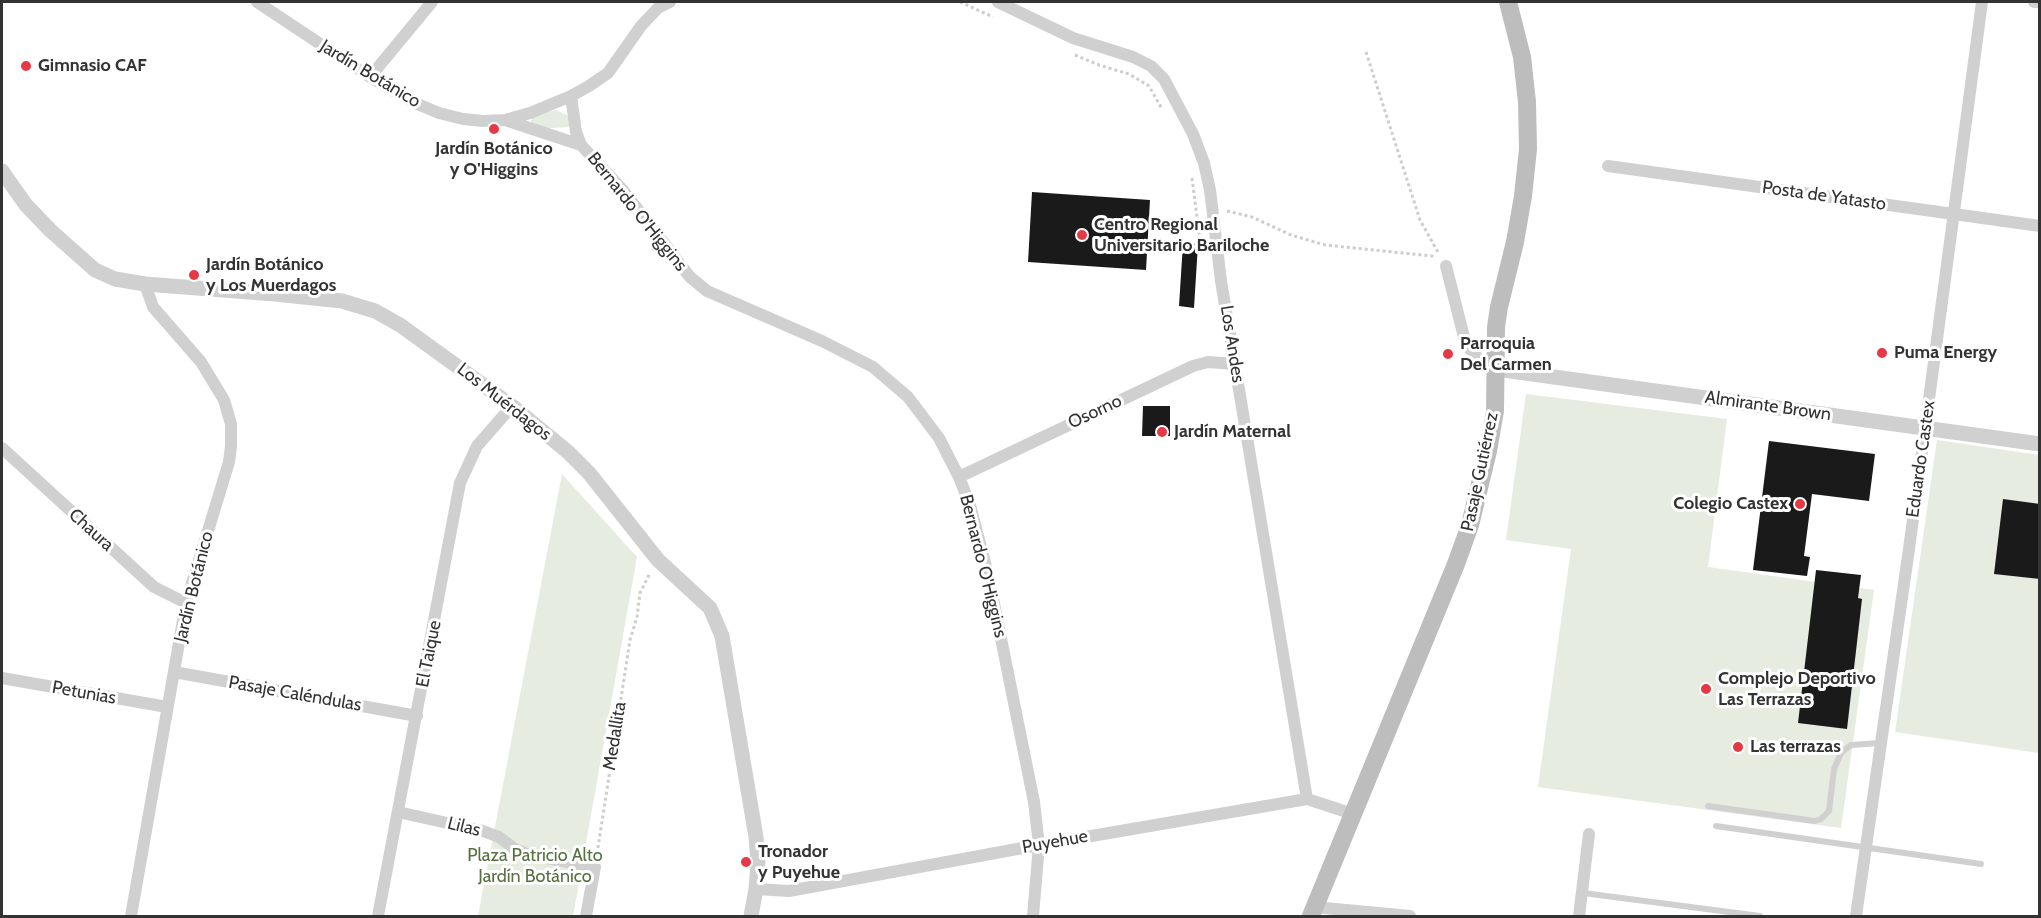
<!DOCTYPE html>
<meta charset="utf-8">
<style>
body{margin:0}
#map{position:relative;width:2041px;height:918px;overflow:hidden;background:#fff;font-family:Cabin,sans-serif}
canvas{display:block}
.frame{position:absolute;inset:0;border:3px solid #333;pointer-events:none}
</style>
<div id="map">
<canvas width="2041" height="918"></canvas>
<div class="frame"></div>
</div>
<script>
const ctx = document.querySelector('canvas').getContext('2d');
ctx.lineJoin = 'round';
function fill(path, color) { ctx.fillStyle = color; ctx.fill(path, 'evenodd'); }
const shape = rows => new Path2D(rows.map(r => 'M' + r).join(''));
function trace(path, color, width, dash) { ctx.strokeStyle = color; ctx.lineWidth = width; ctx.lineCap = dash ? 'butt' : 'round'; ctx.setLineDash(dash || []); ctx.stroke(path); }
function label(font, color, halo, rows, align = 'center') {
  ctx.font = font + ' Cabin,sans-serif'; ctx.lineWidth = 6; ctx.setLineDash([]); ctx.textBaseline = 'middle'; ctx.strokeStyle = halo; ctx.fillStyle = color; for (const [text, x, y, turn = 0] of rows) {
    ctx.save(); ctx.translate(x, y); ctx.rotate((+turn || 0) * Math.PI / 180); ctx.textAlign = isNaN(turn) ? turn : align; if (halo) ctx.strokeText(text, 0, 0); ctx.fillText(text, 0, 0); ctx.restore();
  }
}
const green = shape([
 [556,110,567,115,569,120,569,127,537,129,531,125,531,120,535,114],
 [1526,394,1727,419,1708,567,1874,590,1841,828,1538,787,1571,549,1506,540],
 [1937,440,2039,455,2039,753,1895,732],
 [562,474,637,557,573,916,478,916]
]);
const building = shape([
 [1032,192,1150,200,1146,270,1028,262],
 [1183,243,1198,244,1194,308,1179,306],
 [1143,406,1170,406,1170,436,1142,436],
 [1769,441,1875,454,1869,501,1812,494,1804,556,1810,557,1807,576,1753,570],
 [2003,499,2040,504,2040,579,1994,574],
 [1816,570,1861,575,1858,598,1862,599,1847,729,1798,723]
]);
const path = shape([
 [960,2,993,17],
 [1366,52,1420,220,1439,254],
 [1075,55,1099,65,1129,74,1149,86,1162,109],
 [1192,178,1200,240],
 [1227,211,1252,217,1291,235,1325,245,1432,256,1435,258],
 [597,854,630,640,637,617,640,593,650,573]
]);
const service = shape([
 [1708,806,1815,821,1821,819,1829,811,1834,769,1841,753,1851,745,1880,743],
 [1716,826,1981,864],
 [1583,893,1760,916]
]);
const minor = shape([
 [257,2,370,77,415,103,439,113,463,119,483,121,505,120,530,113,571,96,589,86,608,73,641,26,658,8,670,2],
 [998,2,1073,38,1133,57,1151,66,1164,79,1193,134,1204,163,1210,190,1221,281,1307,799],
 [2034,2,2040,2],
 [370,77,432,2],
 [571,96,576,132,581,145,622,189,690,277,707,291,822,341,873,367,908,397,939,438,959,477,970,505,988,574,1034,802,1039,845,1033,916],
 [505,120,581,145],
 [1608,166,2040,226],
 [1446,266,1466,345,1481,361,1496,369],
 [2,448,154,587,186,603],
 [959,477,1193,366,1208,362,1235,364],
 [174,672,417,716],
 [2,678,167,707],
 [398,812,483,831,499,837,515,849,530,855,595,867,586,916],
 [756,889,789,891,1039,845,1307,799,1353,814],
 [1314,907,1410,916],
 [131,916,186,603,229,462,231,446,231,424,224,400,201,362,153,307,145,284],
 [378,916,460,483,477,446,512,406],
 [1579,916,1589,834],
 [1856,916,1909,549,1982,2]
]);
const tertiary = shape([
 [2,171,26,205,51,231,95,270,115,279,145,284,275,294,342,301,375,311,400,325,512,406,568,452,589,473,658,560,710,608,722,636,756,837,758,863,756,889,751,916],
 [1496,369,2040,444]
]);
const secondary = shape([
 [1311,916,1456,564,1470,525,1488,451,1495,411,1496,327,1499,307,1515,242,1523,196,1528,149,1527,102,1522,57,1508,2]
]);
const markers = [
 [26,66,6,"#e63946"],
 [494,129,6,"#e63946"],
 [1082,235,6,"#e63946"],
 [194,275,6,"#e63946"],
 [1882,353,6,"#e63946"],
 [1448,354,6,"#e63946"],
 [1162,432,6,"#e63946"],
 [1800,504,6,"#e63946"],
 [1706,689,6,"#e63946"],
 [1738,747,6,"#e63946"],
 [746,862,6,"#e63946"]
];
const poiNames = [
 ["Gimnasio CAF",38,66],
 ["Jardín Botánico",494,149,"center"],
 ["y O'Higgins",494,170,"center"],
 ["Centro Regional",1094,225],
 ["Universitario Bariloche",1094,246],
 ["Jardín Botánico",206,265],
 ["y Los Muerdagos",206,286],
 ["Parroquia",1460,344],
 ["Del Carmen",1460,365],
 ["Puma Energy",1894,353],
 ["Jardín Maternal",1174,432],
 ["Colegio Castex",1788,504,"right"],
 ["Complejo Deportivo",1718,679],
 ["Las Terrazas",1718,700],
 ["Las terrazas",1750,747],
 ["Tronador",758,852],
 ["y Puyehue",758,873]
];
const streetNames = [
 ["Jardín Botánico",370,74,31],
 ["Posta de Yatasto",1824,196,8],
 ["Bernardo O'Higgins",637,212,51],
 ["Los Andes",1232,344,81],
 ["Los Muérdagos",504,402,38],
 ["Almirante Brown",1768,406,8],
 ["Osorno",1095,412,-25],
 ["Eduardo Castex",1921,459,-82],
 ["Pasaje Gutiérrez",1480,472,-78],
 ["Chaura",91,530,42],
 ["Bernardo O'Higgins",983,566,76],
 ["Jardín Botánico",194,587,-76],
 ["El Taique",429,654,-79],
 ["Petunias",84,693,10],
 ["Pasaje Caléndulas",295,694,10],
 ["Medallita",615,736,-81],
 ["Lilas",464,827,14],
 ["Puyehue",1055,842,-10]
];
const parkNames = [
 ["Plaza Patricio Alto",535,856],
 ["Jardín Botánico",535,877]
];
fill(green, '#e6ecdf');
fill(building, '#1a1a1a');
trace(path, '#cdcdcd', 3, [3, 3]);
trace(service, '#d0d0d0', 6);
trace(minor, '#d0d0d0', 12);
trace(tertiary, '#d0d0d0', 15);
trace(secondary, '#bdbdbd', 18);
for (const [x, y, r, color] of markers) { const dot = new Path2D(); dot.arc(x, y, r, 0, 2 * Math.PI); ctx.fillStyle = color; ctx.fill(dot); trace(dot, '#fff', 2); }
label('bold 18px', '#333', '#fff', poiNames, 'left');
label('18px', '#333', '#fff', streetNames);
label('18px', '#56703f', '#fff', parkNames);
</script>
